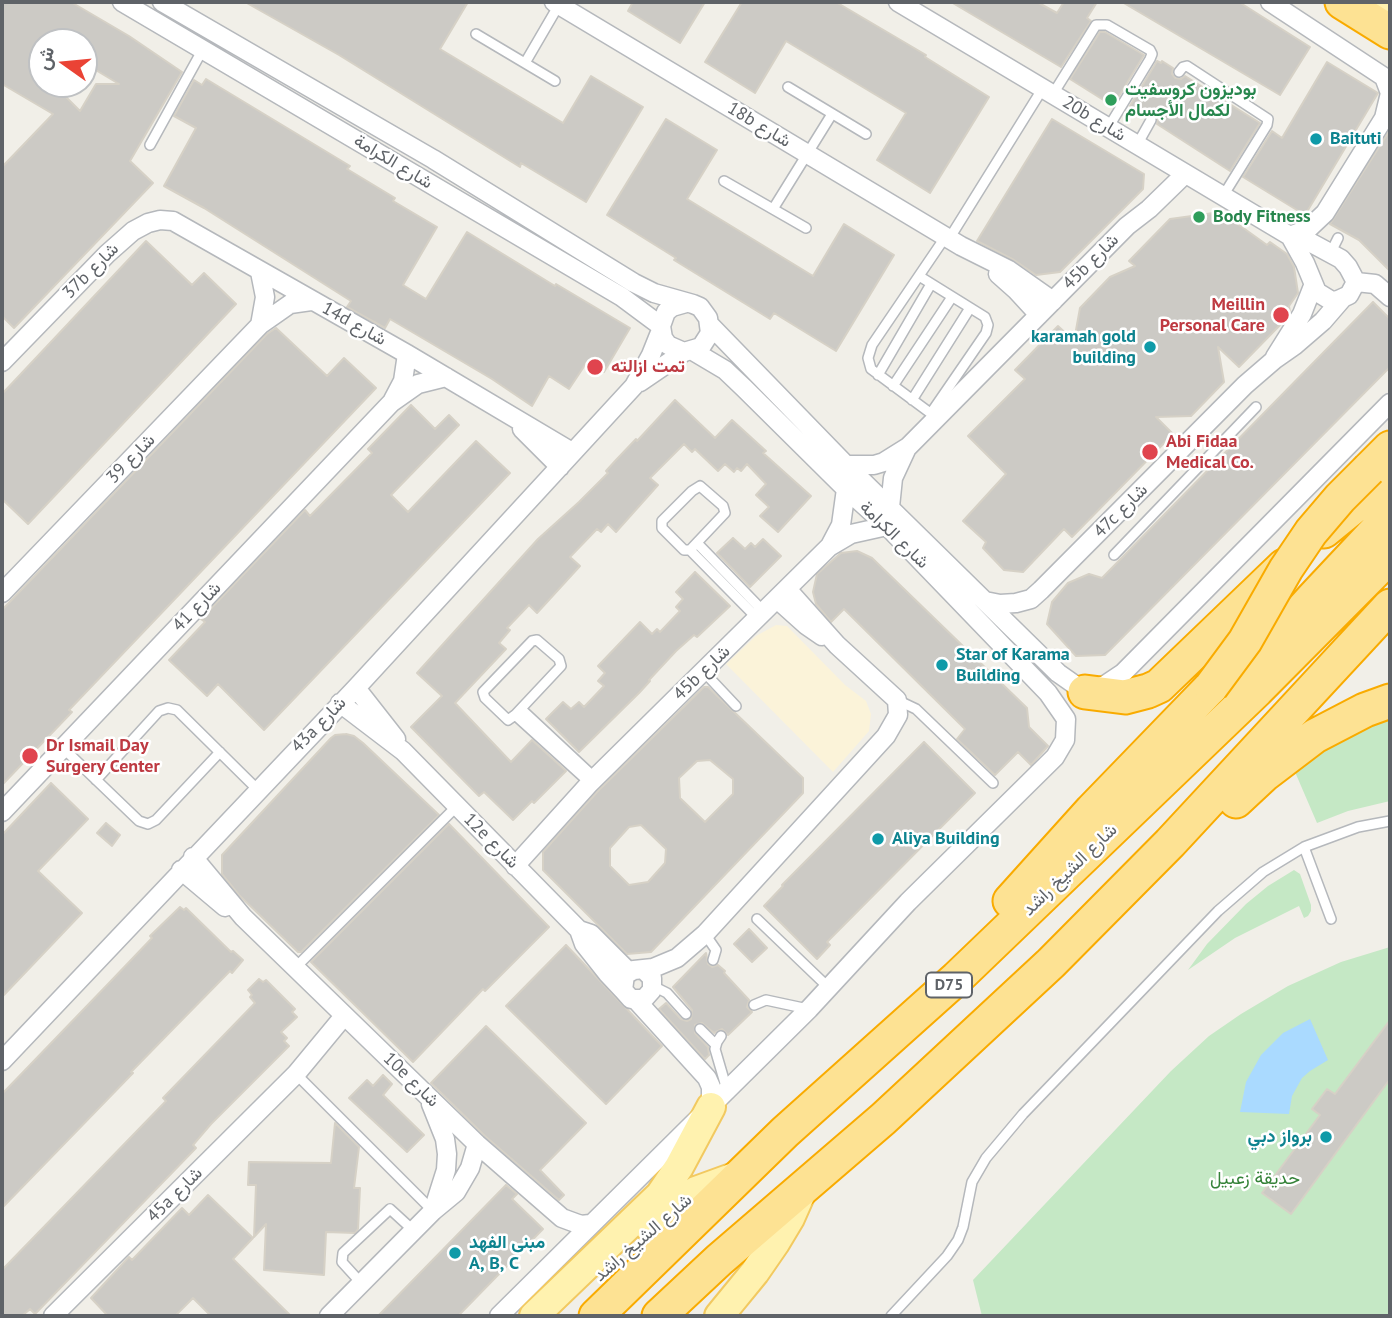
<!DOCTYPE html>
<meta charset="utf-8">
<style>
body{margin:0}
#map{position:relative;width:1392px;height:1318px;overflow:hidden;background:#f1efe8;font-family:"PT Sans",Vazirmatn,sans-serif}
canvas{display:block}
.frame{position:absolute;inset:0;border:4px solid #5f6368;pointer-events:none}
.north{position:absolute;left:28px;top:28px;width:70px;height:70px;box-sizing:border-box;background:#fff;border:2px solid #bfc1c3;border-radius:50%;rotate:285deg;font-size:19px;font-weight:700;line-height:28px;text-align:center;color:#5f6368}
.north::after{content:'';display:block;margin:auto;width:24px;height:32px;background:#ea4335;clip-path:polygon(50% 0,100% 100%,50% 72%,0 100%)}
</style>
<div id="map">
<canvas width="1392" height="1318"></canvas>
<div class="frame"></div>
<div class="north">ش</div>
</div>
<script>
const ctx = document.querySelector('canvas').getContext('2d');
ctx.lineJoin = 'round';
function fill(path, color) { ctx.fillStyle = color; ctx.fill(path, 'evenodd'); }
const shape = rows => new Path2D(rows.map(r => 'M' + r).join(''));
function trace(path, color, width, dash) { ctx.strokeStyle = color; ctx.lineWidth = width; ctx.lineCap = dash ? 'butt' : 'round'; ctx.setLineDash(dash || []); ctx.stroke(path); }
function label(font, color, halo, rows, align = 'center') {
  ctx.font = font + ' "PT Sans",Vazirmatn,sans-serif'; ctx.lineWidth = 5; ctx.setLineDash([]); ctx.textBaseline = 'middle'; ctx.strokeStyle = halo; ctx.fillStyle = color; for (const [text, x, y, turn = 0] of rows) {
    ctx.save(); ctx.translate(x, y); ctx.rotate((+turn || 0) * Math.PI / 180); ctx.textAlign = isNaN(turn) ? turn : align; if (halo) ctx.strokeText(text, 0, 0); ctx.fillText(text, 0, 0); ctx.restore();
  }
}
const green = shape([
 [1390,709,1390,801,1348,811,1317,823,1292,765],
 [1294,870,1300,874,1311,905,1311,911,1308,916,1304,918,1299,906,1235,938,1188,970,1207,944,1246,904,1268,886],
 [1390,947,1390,1316,982,1316,973,1280,1171,1071,1209,1036,1241,1014,1288,986,1341,962]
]);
const sand = shape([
 [776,625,787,626,845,685,866,701,871,714,869,731,833,772,726,664,756,636]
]);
const water = shape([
 [1310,1019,1328,1060,1310,1071,1302,1078,1292,1096,1289,1114,1240,1112,1246,1082,1261,1055,1283,1033]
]);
const building = shape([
 [2,2,71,2,129,36,182,72,130,161,153,183,14,328,2,316,2,167,53,114,2,84,2,2],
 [42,42,84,42,84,63,119,84,96,84,80,111,60,91,65,84,42,84,42,42],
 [245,2,468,2,440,49,563,123,591,76,643,107,586,202,521,163,520,167,339,55,245,2],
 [633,2,705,2,680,43,628,11,633,2],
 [742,2,836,2,926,55,925,57,989,97,930,193,877,160,906,113,786,41,755,93,705,62,742,2],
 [951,2,1037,2,1057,13,1064,2,1097,2,1087,18,1091,21,1061,67,951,2],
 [1122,2,1239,2,1310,47,1280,95,1122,2],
 [1100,32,1105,32,1144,55,1113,106,1070,79,1100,32],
 [1157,61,1161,63,1162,61,1173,68,1172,74,1175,78,1181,79,1185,76,1260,123,1230,171,1157,124,1158,119,1155,114,1150,113,1145,116,1130,106,1157,61],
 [1327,62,1378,93,1305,215,1243,177,1272,131,1282,138,1327,62],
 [206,79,350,166,347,169,395,198,393,201,437,227,403,285,426,299,467,232,555,286,556,284,630,328,604,372,587,362,569,389,549,376,532,406,492,379,390,319,385,328,347,307,351,301,204,208,164,186,196,128,174,116,194,80,202,85,206,79],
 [666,119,717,150,687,199,813,276,844,224,894,255,836,351,774,313,770,319,674,260,676,258,607,215,666,119],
 [1052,119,1144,174,1143,189,1060,272,1036,275,1014,260,977,241,1052,119],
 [1390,130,1390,271,1359,240,1330,224,1390,130],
 [1221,212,1267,245,1270,242,1287,254,1294,267,1298,293,1289,306,1290,312,1284,321,1239,367,1218,347,1224,382,1191,416,1156,417,1173,434,1072,537,1064,529,1023,572,1004,570,983,548,986,542,963,521,1006,474,968,436,1025,379,1015,370,1058,326,1074,341,1080,308,1110,277,1135,266,1129,261,1170,219,1221,212],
 [146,241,192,285,204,273,236,304,28,524,2,499,2,394,146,241],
 [1373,302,1390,319,1390,367,1105,655,1076,656,1047,624,1052,602,1068,583,1089,574,1102,578,1373,302],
 [276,328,327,376,344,358,376,388,69,710,72,712,2,785,2,610,267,334,276,328],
 [675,400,715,438,732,420,766,451,763,453,811,496,778,532,760,516,769,507,756,495,766,484,747,464,741,471,737,468,734,472,725,464,718,471,695,449,692,452,684,444,650,478,658,485,616,532,608,524,601,532,597,529,570,557,580,566,537,613,529,605,507,628,510,630,499,643,506,649,455,703,511,762,532,740,566,771,534,803,532,801,513,820,484,792,479,796,411,727,442,696,417,673,538,539,579,502,608,473,606,471,616,460,636,439,637,441,675,400],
 [411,405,435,429,449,415,459,425,391,495,408,512,476,441,510,473,264,730,218,684,207,696,169,660,205,622,201,619,305,510,310,516,372,453,368,449,411,405],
 [733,538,745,549,751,543,755,547,763,539,781,556,750,587,717,553,733,538],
 [857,551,872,558,1027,708,1029,727,1048,746,1031,765,1018,752,995,775,957,739,965,729,844,609,831,622,816,604,813,592,817,574,841,553,857,551],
 [695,572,730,606,697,637,694,635,676,651,649,680,650,681,639,693,579,752,546,719,563,702,571,709,579,702,584,707,604,686,598,681,605,673,598,666,640,622,652,634,657,629,660,632,680,611,676,607,683,599,676,592,695,572],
 [704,687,708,687,803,778,803,793,651,952,627,954,543,870,543,852,598,791,704,687],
 [710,760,733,779,733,794,705,822,680,798,679,778,697,761,710,760],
 [641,825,666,849,665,863,648,882,629,885,610,866,610,848,629,827,641,825],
 [346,734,354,736,363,743,439,815,301,952,298,952,239,895,222,874,222,855,331,738,335,735,346,734],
 [924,742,975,793,827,942,830,945,817,959,764,906,783,886,782,885,924,742],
 [51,783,88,819,38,871,82,913,2,997,2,835,51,783],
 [106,823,120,835,112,846,97,833,106,823],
 [449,824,549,927,485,991,483,989,413,1062,311,962,449,824],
 [180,907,184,910,186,908,231,952,233,951,243,960,232,973,230,971,173,1029,131,1072,133,1073,2,1208,2,1094,109,983,152,938,150,936,180,907],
 [749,929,767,948,752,962,734,944,749,929],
 [566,945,662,1046,606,1104,506,1006,566,945],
 [706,953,708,964,712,967,718,965,725,971,724,973,749,1000,747,1007,752,1012,728,1035,722,1029,714,1033,702,1023,695,1025,695,1033,708,1047,709,1055,705,1059,659,1009,666,1003,681,1019,687,1021,691,1019,692,1010,673,987,706,953],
 [259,979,263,982,266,980,295,1009,292,1012,297,1017,281,1032,287,1038,284,1041,289,1046,211,1124,193,1145,196,1148,35,1314,30,1309,22,1316,2,1316,2,1270,166,1101,163,1098,255,1003,250,997,252,995,248,990,259,979],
 [1390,1020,1390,1079,1291,1214,1262,1193,1320,1115,1312,1109,1327,1089,1335,1094,1390,1020],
 [486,1026,586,1123,540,1170,564,1195,559,1200,485,1136,431,1083,486,1026],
 [383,1075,392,1084,383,1095,424,1135,407,1152,349,1098,367,1080,373,1086,383,1075],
 [335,1123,359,1147,354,1188,360,1188,358,1229,355,1233,326,1232,324,1275,264,1270,266,1224,254,1237,256,1185,248,1185,249,1162,331,1163,335,1123],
 [506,1185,517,1194,512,1199,543,1229,458,1316,378,1316,506,1185],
 [208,1195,253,1238,233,1259,291,1316,211,1316,193,1298,175,1316,108,1316,91,1298,129,1257,132,1260,182,1208,189,1215,208,1195]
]);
const lane = shape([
 [476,34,555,81],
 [525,63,560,3],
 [1179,72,1183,67,1187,66,1268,119,1267,125,1223,196],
 [788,87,866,134],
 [1053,94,1096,25,1107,25,1150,50,1152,54,1150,59,1108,128],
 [150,145,203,49],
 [1137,145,1151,120],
 [724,181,806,228],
 [773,209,832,114],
 [949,239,1043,88],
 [1331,252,1338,238],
 [919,276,985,317,988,325,986,333,931,413],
 [878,375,931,284],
 [893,386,952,297],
 [912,400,970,308],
 [937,418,871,369,868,358,872,345,946,236],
 [697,543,764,612],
 [690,550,725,513,723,506,700,486,692,491,662,521,662,528,684,550,690,550,757,618],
 [1114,555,1256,407],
 [537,640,559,659,561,666,515,715,508,720,485,698,483,692,532,641,537,640],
 [703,671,736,706],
 [897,700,916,709,993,783],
 [521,709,595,778],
 [515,715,590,783],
 [63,748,139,821,148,824,156,820,220,752],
 [96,780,159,711,168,708,177,710,257,789],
 [1304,847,1331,919],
 [757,919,829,988],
 [705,934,716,950,713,960],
 [295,968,457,806],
 [653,986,667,993,686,1014],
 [754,1005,766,1000,808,1009],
 [700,1029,716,1045],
 [721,1036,717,1042,715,1049,727,1090],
 [296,1074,433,1211],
 [362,1284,342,1262,343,1253,390,1209,414,1231],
 [891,1316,947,1256,958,1240,963,1227,972,1182,986,1158,1023,1114,1218,911,1263,872,1304,847,1358,827,1390,821]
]);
const street = shape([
 [122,2,622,297,661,326],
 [162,2,433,159,634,283,654,293,693,304,700,307,708,318,710,333,701,347,684,352,668,345,663,338,661,326,666,312,672,307,686,303],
 [554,2,961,246,1009,270,1053,301],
 [898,2,1290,236,1308,229,1325,213,1384,118,1390,93,1384,77],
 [1270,2,1390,81],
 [1290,236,1304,239,1341,259,1348,267,1356,282,1349,295,1336,301,1330,300,1317,292,1305,263,1290,236],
 [260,272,265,297,260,325],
 [998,274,1016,290,1039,315],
 [1356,282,1375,284,1390,297],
 [710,325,846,465,1058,673,1085,692,1105,685,1123,673,1390,403],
 [1275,357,1302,314,1313,286],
 [2,362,107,254,133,231,148,223,160,220,173,221,407,354,572,452],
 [640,382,684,352],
 [393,400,403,381,407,354],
 [522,429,560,467],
 [846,465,874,465,884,462,908,447,1127,226,1149,209,1185,174],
 [890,507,893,478,906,450],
 [831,544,841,525,846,489],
 [2,593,260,325,290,304,311,301],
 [777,599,806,625,822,636],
 [985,601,1000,604,1016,603,1031,599,1041,590,1245,385,1274,360,1294,346,1323,321,1342,299],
 [356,688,396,739],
 [340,703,403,751,579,930,584,944,607,973,623,990],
 [2,812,391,403,418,384,446,377],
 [193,857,243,917,477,1144,562,1218,581,1225,590,1224],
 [515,866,590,783,829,547,851,534,887,526],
 [181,870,225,907],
 [579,930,591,934,629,972],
 [644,970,652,978,652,990,644,999,631,999,623,990,625,975,634,970,653,968,677,958,705,934,886,736,898,715,897,700,837,645,787,589],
 [636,1000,707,1078,711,1087,711,1107],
 [2,1061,356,688,634,386,651,355,661,330],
 [431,1104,445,1139,447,1154,446,1170,433,1211],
 [53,1316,296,1074,344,1016],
 [329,1316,433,1211,456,1192,470,1168,477,1144],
 [499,1316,809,1009,908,902,1055,757,1065,740,1066,719,1048,693,887,526,846,489,744,388,725,370,693,351]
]);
const primary = shape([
 [1379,2,1390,9],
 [650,1228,683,1199,696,1191,740,1175],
 [534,1316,660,1195,679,1167,711,1107],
 [719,1316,755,1272,775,1243,790,1218,802,1191]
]);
const highway = shape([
 [1342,2,1390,32],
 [1369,469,1390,448],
 [1324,531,1390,477],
 [1235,684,1313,598,1390,516],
 [1085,692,1125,697,1148,691,1159,686,1284,566],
 [1236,801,1265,774,1315,736,1365,710,1390,701],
 [1010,901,1092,810,1211,687],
 [596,1316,785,1132,957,978,1257,690,1390,556],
 [659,1316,719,1260,883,1119,1051,963,1170,843,1390,606]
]);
const highwayBridge = shape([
 [1211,687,1245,641,1286,569,1311,532,1340,498,1369,469]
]);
const markers = [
 [1111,100,7,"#2e9e5b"],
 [1316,139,7,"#0f9aa8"],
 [1199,217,7,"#2e9e5b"],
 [1281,315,9,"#e0444e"],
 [1150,347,7,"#0f9aa8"],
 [595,367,9,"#e0444e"],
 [1150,452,9,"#e0444e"],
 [942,665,7,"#0f9aa8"],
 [30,756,9,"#e0444e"],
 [878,839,7,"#0f9aa8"],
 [1326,1137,7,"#0f9aa8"],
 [455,1253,7,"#0f9aa8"]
];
const shields = [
 [949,985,46]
];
const shieldNames = [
 ["D75",949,985]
];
const leisureNames = [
 ["بوديزون كروسفيت",1125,90],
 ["لكمال الأجسام",1125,111],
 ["Body Fitness",1213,217]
];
const streetNames = [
 ["20b شارع",1094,119,31],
 ["18b شارع",759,125,31],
 ["شارع الكرامة",393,162,31],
 ["45b شارع",1091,262,-45],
 ["37b شارع",91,271,-45],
 ["14d شارع",354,324,29],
 ["شارع 39",131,459,-46],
 ["47c شارع",1121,511,-45],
 ["شارع الكرامة",894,535,44],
 ["شارع 41",197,607,-46],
 ["45b شارع",702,673,-44],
 ["43a شارع",319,725,-46],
 ["12e شارع",491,841,45],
 ["شارع الشيخ راشد",1070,870,-44],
 ["10e شارع",411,1080,44],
 ["45a شارع",175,1195,-45],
 ["شارع الشيخ راشد",643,1238,-41]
];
const cultureNames = [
 ["Baituti",1330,139],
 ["karamah gold",1136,337,"right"],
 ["building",1136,358,"right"],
 ["Star of Karama",956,655],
 ["Building",956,676],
 ["Aliya Building",892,839],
 ["برواز دبي",1312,1137,"right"],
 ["مبنى الفهد",469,1243],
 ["A, B, C",469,1264]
];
const healthNames = [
 ["Meillin",1265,305,"right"],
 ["Personal Care",1265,326,"right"],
 ["تمت ازالته",611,367],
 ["Abi Fidaa",1166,442],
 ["Medical Co.",1166,463],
 ["Dr Ismail Day",46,746],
 ["Surgery Center",46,767]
];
const parkNames = [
 ["حديقة زعبيل",1255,1179]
];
fill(green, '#c5e8c5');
fill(sand, '#fbf3d9');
fill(water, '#aadaff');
fill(building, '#cccac5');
trace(building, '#d6d1c6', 2);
trace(lane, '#b5b8bc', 12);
trace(street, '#b5b8bc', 21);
trace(primary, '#f2c960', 32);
trace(highway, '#f9ab00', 37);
trace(lane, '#fff', 9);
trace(street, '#fff', 18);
trace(primary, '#fff2af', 28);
trace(highway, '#fde293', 33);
trace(highwayBridge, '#f9ab00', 37, []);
trace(highwayBridge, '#fde293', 33);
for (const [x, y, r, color] of markers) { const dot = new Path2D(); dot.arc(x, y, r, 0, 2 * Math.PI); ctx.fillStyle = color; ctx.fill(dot); trace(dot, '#fff', 2.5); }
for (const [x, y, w] of shields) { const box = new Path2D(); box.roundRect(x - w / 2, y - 12.5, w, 25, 5); ctx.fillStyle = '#fff'; ctx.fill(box); trace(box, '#5f6368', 2); }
label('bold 16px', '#5f6368', null, shieldNames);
label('bold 18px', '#27864d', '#fff', leisureNames, 'left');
label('18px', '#5f6368', '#fff', streetNames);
label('bold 18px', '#0d838f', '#fff', cultureNames, 'left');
label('bold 18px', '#be3a42', '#fff', healthNames, 'left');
label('18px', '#348238', '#fff', parkNames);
</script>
